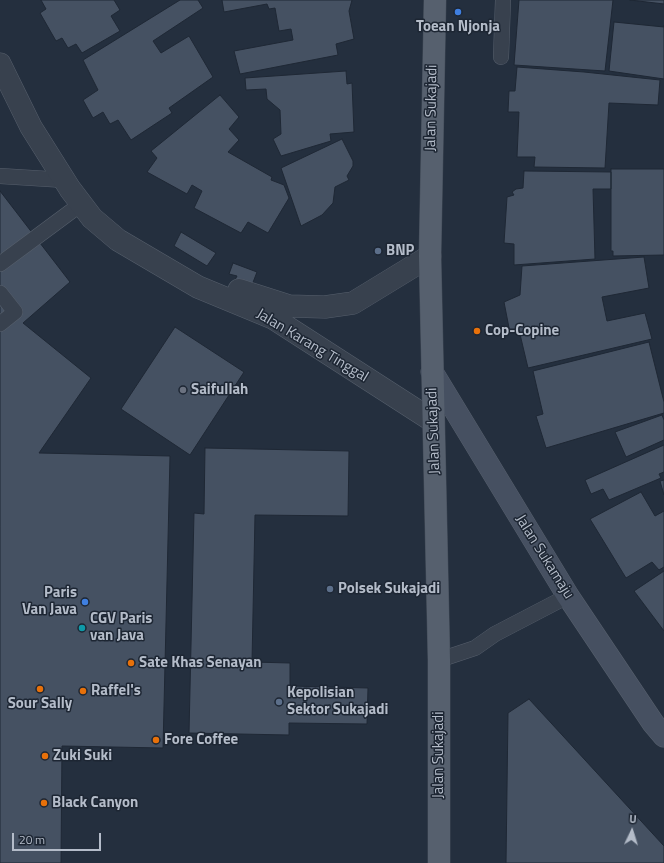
<!DOCTYPE html>
<style>
body{margin:0}
#map{position:relative;width:664px;height:863px;overflow:hidden;background:#242f3e;font-family:"Titillium Web",sans-serif}
canvas{display:block}
.north{position:absolute;left:612px;top:811px;width:40px;height:40px;-webkit-text-stroke:3px #1d2633;paint-order:stroke;rotate:4deg;font-size:11px;font-weight:700;line-height:16px;text-align:center;color:#b4bcc9}
.north::after{content:'';display:block;margin:auto;width:14px;height:18px;background:#b4bcc9;clip-path:polygon(50% 0,100% 100%,50% 72%,0 100%)}
.scale{position:absolute;left:12px;top:833px;width:89px;height:18px;box-sizing:border-box;border:2px solid #b4bcc9;border-top:0;padding-left:5px;font-size:12px;line-height:14px;white-space:nowrap;color:#b4bcc9;-webkit-text-stroke:3px #1d2633;paint-order:stroke}
</style>
<div id="map">
<canvas width="664" height="863"></canvas>
<div class="north">U</div>
<div class="scale">20 m</div>
</div>
<script>
const ctx = document.querySelector('canvas').getContext('2d');
ctx.lineJoin = 'round';
function fill(path, color) { ctx.fillStyle = color; ctx.fill(path, 'evenodd'); }
const shape = rows => new Path2D(rows.map(r => 'M' + r).join(''));
function trace(path, color, width, dash) { ctx.strokeStyle = color; ctx.lineWidth = width; ctx.lineCap = dash ? 'butt' : 'round'; ctx.setLineDash(dash || []); ctx.stroke(path); }
function label(font, color, halo, rows, align = 'center') {
  ctx.font = font + ' "Titillium Web",sans-serif'; ctx.lineWidth = 3; ctx.setLineDash([]); ctx.textBaseline = 'middle'; ctx.strokeStyle = halo; ctx.fillStyle = color; for (const [text, x, y, turn = 0] of rows) {
    ctx.save(); ctx.translate(x, y); ctx.rotate((+turn || 0) * Math.PI / 180); ctx.textAlign = isNaN(turn) ? turn : align; if (halo) ctx.strokeText(text, 0, 0); ctx.fillText(text, 0, 0); ctx.restore();
  }
}
const building = shape([
 [41,0,114,0,120,10,111,16,120,31,82,53,76,44,68,48,62,38,56,41,40,13,46,9,41,0],
 [180,0,198,0,203,8,153,41,161,53,189,36,213,77,169,108,172,113,131,140,118,120,110,124,103,112,93,118,83,100,98,90,83,60,180,0],
 [222,0,352,0,349,11,354,39,336,44,338,55,240,74,234,51,293,40,291,29,279,31,275,8,269,9,267,4,224,12,222,0],
 [519,0,613,0,605,71,514,65,519,0],
 [630,0,664,0,664,4,630,0],
 [614,22,664,27,664,25,664,79,609,71,614,22],
 [517,67,584,72,660,80,658,105,609,103,605,168,534,167,535,157,517,157,519,112,508,112,509,91,515,91,517,67],
 [346,71,347,84,352,83,354,132,330,134,331,141,281,156,273,139,281,134,280,110,267,99,266,89,246,90,245,78,346,71],
 [220,95,239,117,229,129,239,140,228,152,272,177,271,180,284,185,289,198,268,233,248,222,241,233,194,208,202,191,192,185,187,194,147,172,157,158,151,151,220,95],
 [342,139,353,161,353,166,347,176,349,180,335,187,333,203,322,215,301,226,281,168,342,139],
 [611,169,664,169,664,255,613,256,613,251,611,251,611,169],
 [524,171,611,172,611,189,593,189,595,259,514,265,514,244,504,243,507,197,514,195,512,192,516,189,523,188,524,171],
 [0,191,70,282,23,323,91,378,39,453,170,456,163,748,62,746,61,863,0,863,0,191],
 [181,232,216,253,207,266,174,246,181,232],
 [644,257,649,288,602,297,607,321,645,313,652,339,528,368,519,330,510,333,504,302,520,295,522,266,644,257],
 [233,263,257,272,252,285,235,280,237,276,229,274,233,263],
 [175,327,244,372,190,455,121,409,175,327],
 [649,342,664,402,664,413,546,448,536,416,543,414,533,371,649,342],
 [662,415,664,420,664,440,626,457,615,432,662,415],
 [664,445,664,472,659,474,661,478,609,500,603,489,591,494,585,480,664,445],
 [205,448,349,451,348,516,255,515,252,662,290,663,290,686,368,688,367,724,289,723,289,735,189,733,194,513,204,514,205,448],
 [664,480,664,495,660,481,664,480],
 [641,492,655,516,664,511,664,567,659,570,652,562,626,578,590,519,641,492],
 [664,571,664,631,634,591,664,571],
 [529,699,664,846,664,863,506,863,508,713,529,699]
]);
const service = shape([
 [501,57,503,0],
 [0,176,64,180],
 [0,264,81,204],
 [0,293,15,312,0,324],
 [439,660,475,648,495,634,568,596]
]);
const minor = shape([
 [0,64,31,127,70,189,92,218,118,240,198,287,273,318,433,421],
 [239,290,289,306,325,307,353,303,430,256]
]);
const secondary = shape([
 [432,372,568,596,653,723,664,736]
]);
const primary = shape([
 [435,0,430,256,439,660,439,863]
]);
const markers = [
 [458,12,4,"#3f7fe0"],
 [378,251,4,"#5c6f8a"],
 [477,331,4,"#e8710a"],
 [183,390,4,"#6b7280"],
 [330,589,4,"#5c6f8a"],
 [85,602,4,"#3f7fe0"],
 [82,628,4,"#0f9aa8"],
 [131,663,4,"#e8710a"],
 [40,689,4,"#e8710a"],
 [83,691,4,"#e8710a"],
 [279,702,4,"#5c6f8a"],
 [156,740,4,"#e8710a"],
 [45,756,4,"#e8710a"],
 [44,803,4,"#e8710a"]
];
const poiNames = [
 ["Toean Njonja",458,27,"center"],
 ["BNP",386,251],
 ["Cop-Copine",485,331],
 ["Saifullah",191,390],
 ["Polsek Sukajadi",338,589],
 ["Paris",77,593,"right"],
 ["Van Java",77,610,"right"],
 ["CGV Paris",90,619],
 ["van Java",90,636],
 ["Sate Khas Senayan",139,663],
 ["Raffel's",91,691],
 ["Kepolisian",287,693],
 ["Sektor Sukajadi",287,710],
 ["Sour Sally",40,704,"center"],
 ["Fore Coffee",164,740],
 ["Zuki Suki",53,756],
 ["Black Canyon",52,803]
];
const streetNames = [
 ["Jalan Sukajadi",432,108,-89],
 ["Jalan Karang Tinggal",312,346,31],
 ["Jalan Sukajadi",434,431,-92],
 ["Jalan Sukamaju",544,557,58],
 ["Jalan Sukajadi",439,755,-90]
];
fill(building, '#455162');
trace(building, '#1f2835', 1);
trace(service, '#565f6c', 16);
trace(minor, '#565f6c', 23);
trace(secondary, '#565f6c', 23);
trace(primary, '#414a57', 23);
trace(service, '#38414e', 15);
trace(minor, '#38414e', 22);
trace(secondary, '#465061', 22);
trace(primary, '#56606e', 22);
for (const [x, y, r, color] of markers) { const dot = new Path2D(); dot.arc(x, y, r, 0, 2 * Math.PI); ctx.fillStyle = color; ctx.fill(dot); trace(dot, '#1d2633', 1.5); }
label('bold 15px', '#b4bcc9', '#1d2633', poiNames, 'left');
label('15px', '#b4bcc9', '#1d2633', streetNames);
</script>
